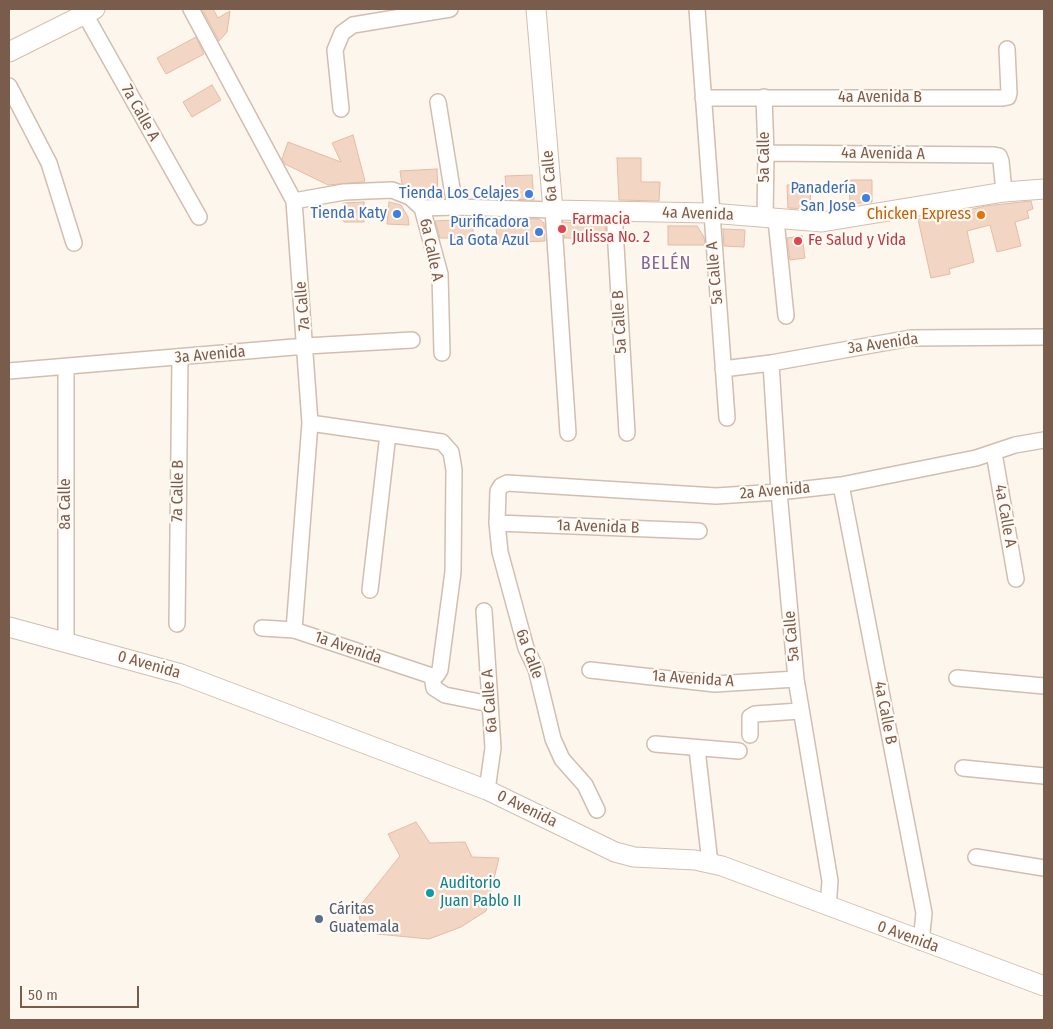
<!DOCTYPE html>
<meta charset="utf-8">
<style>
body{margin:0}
#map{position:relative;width:1053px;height:1029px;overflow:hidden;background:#fdf6ec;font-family:"Fira Sans Condensed",sans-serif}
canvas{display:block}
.frame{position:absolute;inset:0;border:10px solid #7a5c4d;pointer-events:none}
.scale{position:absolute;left:20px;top:986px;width:119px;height:22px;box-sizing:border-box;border:2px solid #7a5c4d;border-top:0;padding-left:6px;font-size:15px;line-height:18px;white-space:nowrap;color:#7a5c4d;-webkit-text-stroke:4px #fffaf3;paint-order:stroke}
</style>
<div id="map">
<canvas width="1053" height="1029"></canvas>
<div class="frame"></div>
<div class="scale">50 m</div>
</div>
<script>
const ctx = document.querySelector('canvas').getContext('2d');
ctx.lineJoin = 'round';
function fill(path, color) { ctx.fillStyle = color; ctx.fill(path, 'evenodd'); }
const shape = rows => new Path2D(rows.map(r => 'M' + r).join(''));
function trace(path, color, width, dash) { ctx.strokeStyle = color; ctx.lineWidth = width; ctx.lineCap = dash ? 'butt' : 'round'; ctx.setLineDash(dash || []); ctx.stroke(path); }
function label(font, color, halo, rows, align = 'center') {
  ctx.font = font + ' "Fira Sans Condensed",sans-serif'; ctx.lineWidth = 4.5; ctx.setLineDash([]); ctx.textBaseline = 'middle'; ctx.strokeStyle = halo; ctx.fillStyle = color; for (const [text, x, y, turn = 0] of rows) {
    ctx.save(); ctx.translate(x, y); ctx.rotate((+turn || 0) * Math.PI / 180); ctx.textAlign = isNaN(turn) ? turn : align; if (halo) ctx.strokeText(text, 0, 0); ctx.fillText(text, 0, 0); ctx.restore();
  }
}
const building = shape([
 [202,9,213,9,218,18,230,11,227,32,219,41,202,9],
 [196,37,204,54,166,74,157,58,196,37],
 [212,85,221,100,192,117,183,102,212,85],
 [353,135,365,181,363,182,328,185,285,164,282,159,288,142,341,162,332,143,353,135],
 [617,158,641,158,641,182,660,182,659,201,619,200,617,158],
 [437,169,438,193,418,192,402,184,400,171,437,169],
 [532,175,534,200,507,199,505,176,532,175],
 [849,180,872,180,872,202,850,204,849,180],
 [810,184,811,209,788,208,787,185,810,184],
 [1031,201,1033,209,1027,211,1029,218,1015,222,1021,246,997,252,990,225,967,231,974,262,949,269,950,274,931,278,918,219,953,216,952,214,985,206,1031,201],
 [364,202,364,222,344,222,343,203,364,202],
 [389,202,401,205,408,217,409,225,387,224,389,202],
 [508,218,539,219,544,223,545,241,497,243,496,222,508,221,508,218],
 [473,219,473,238,440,238,435,221,473,219],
 [563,222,605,224,606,239,564,238,563,222],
 [668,226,697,226,704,237,705,245,668,245,668,226],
 [723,229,745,230,744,247,724,246,723,229],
 [802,236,805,258,790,260,787,238,802,236],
 [416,822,430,843,465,842,472,857,499,858,486,911,461,927,429,939,377,934,360,923,359,907,400,856,388,834,416,822]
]);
const minor = shape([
 [82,9,199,217],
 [191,9,294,201,310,423,294,630],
 [697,9,727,418],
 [9,86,49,163,74,243],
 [764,97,766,153,765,218],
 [703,98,1003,98,1008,97,1009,93,1007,49],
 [438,102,455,207],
 [341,109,335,50,342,33,353,25,450,9],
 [766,153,994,155,999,156,1001,161,1004,192],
 [294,201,344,192,392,190,410,197,422,208,455,207,553,210,568,433],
 [422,208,440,274,442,353],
 [614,211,627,433],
 [776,220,786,316],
 [771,363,779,492,796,679,830,881,828,907],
 [723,369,771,363,911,338,1044,337],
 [9,371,306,346,412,340],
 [310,423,442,442,451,452,454,470,453,572,440,670,437,675,432,676],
 [994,453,1016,579],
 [841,485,924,913,921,942],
 [497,523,699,531],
 [370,590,388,434],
 [484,611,493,748,487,790],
 [177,624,180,357],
 [262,628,294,630,432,676],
 [66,641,66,368],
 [590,670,715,684,796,679],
 [432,676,434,688,445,695,490,704],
 [957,678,1044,686],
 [750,735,750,717,755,714,800,711],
 [655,744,739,751],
 [697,749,710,863],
 [963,768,1044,776],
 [597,810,585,785,562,759,553,739,536,669,526,648,500,552,497,523,498,491,501,486,507,483,716,496,779,492,841,485,976,458,1015,445,1044,440],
 [976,857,1044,868]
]);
const tertiary = shape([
 [536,9,553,210,710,213,822,222,1004,192,1044,189],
 [9,52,95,9],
 [9,627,181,674,487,790,615,852,634,857,695,860,722,866,1044,986]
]);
const markers = [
 [529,194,5,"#3f7fe0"],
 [866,198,5,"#3f7fe0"],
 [397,214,5,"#3f7fe0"],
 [981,215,5,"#e8710a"],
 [562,229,5,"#e0444e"],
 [539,232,5,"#3f7fe0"],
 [798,241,5,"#e0444e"],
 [430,893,5,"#0f9aa8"],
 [319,919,5,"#5c6f8a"]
];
const streetNames = [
 ["4a Avenida B",880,98],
 ["7a Calle A",140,113,61],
 ["4a Avenida A",883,154,1],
 ["5a Calle",765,157,-90],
 ["6a Calle",550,176,-95],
 ["4a Avenida",698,214,2],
 ["6a Calle A",431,250,78],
 ["5a Calle A",715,273,-95],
 ["7a Calle",303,306,-95],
 ["5a Calle B",620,322,-93],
 ["3a Avenida",883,344,-8],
 ["3a Avenida",210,355,-5],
 ["7a Calle B",178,491,-89],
 ["2a Avenida",775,491,-5],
 ["8a Calle",66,504,-90],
 ["4a Calle A",1005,516,80],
 ["1a Avenida B",598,527,2],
 ["5a Calle",792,636,-95],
 ["1a Avenida",348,648,19],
 ["6a Calle",529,654,70],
 ["0 Avenida",149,665,16],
 ["1a Avenida A",693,679,4],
 ["6a Calle A",490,701,-94],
 ["4a Calle B",885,713,79],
 ["0 Avenida",527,809,26],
 ["0 Avenida",908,937,20]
];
const shopNames = [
 ["Panadería",856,189],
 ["San Jose",856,207],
 ["Tienda Los Celajes",519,194],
 ["Tienda Katy",387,214],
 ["Purificadora",529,223],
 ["La Gota Azul",529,241]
];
const foodNames = [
 ["Chicken Express",971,215]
];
const healthNames = [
 ["Farmacia",572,220],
 ["Julissa No. 2",572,238],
 ["Fe Salud y Vida",808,241]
];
const cultureNames = [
 ["Auditorio",440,884],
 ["Juan Pablo II",440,902]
];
const serviceNames = [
 ["Cáritas",329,910],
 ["Guatemala",329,928]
];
const neighbourhoodNames = [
 ["BELÉN",666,264]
];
fill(building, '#f3d5c3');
trace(building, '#e6bba3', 1);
trace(minor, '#d1beb0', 18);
trace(tertiary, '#d1beb0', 21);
trace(minor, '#fff', 15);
trace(tertiary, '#fff', 19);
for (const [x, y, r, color] of markers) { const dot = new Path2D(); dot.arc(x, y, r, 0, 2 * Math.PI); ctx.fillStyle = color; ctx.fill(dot); trace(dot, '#fffaf3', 2); }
label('16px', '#7a5c4d', '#fffaf3', streetNames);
label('16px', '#366cbe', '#fffaf3', shopNames, 'right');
label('16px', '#c56008', '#fffaf3', foodNames, 'right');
label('16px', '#be3a42', '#fffaf3', healthNames, 'left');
label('16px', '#0d838f', '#fffaf3', cultureNames, 'left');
label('16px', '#4e5e75', '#fffaf3', serviceNames, 'left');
ctx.letterSpacing = '1px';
label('18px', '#846695', '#fffaf3', neighbourhoodNames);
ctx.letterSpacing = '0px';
</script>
